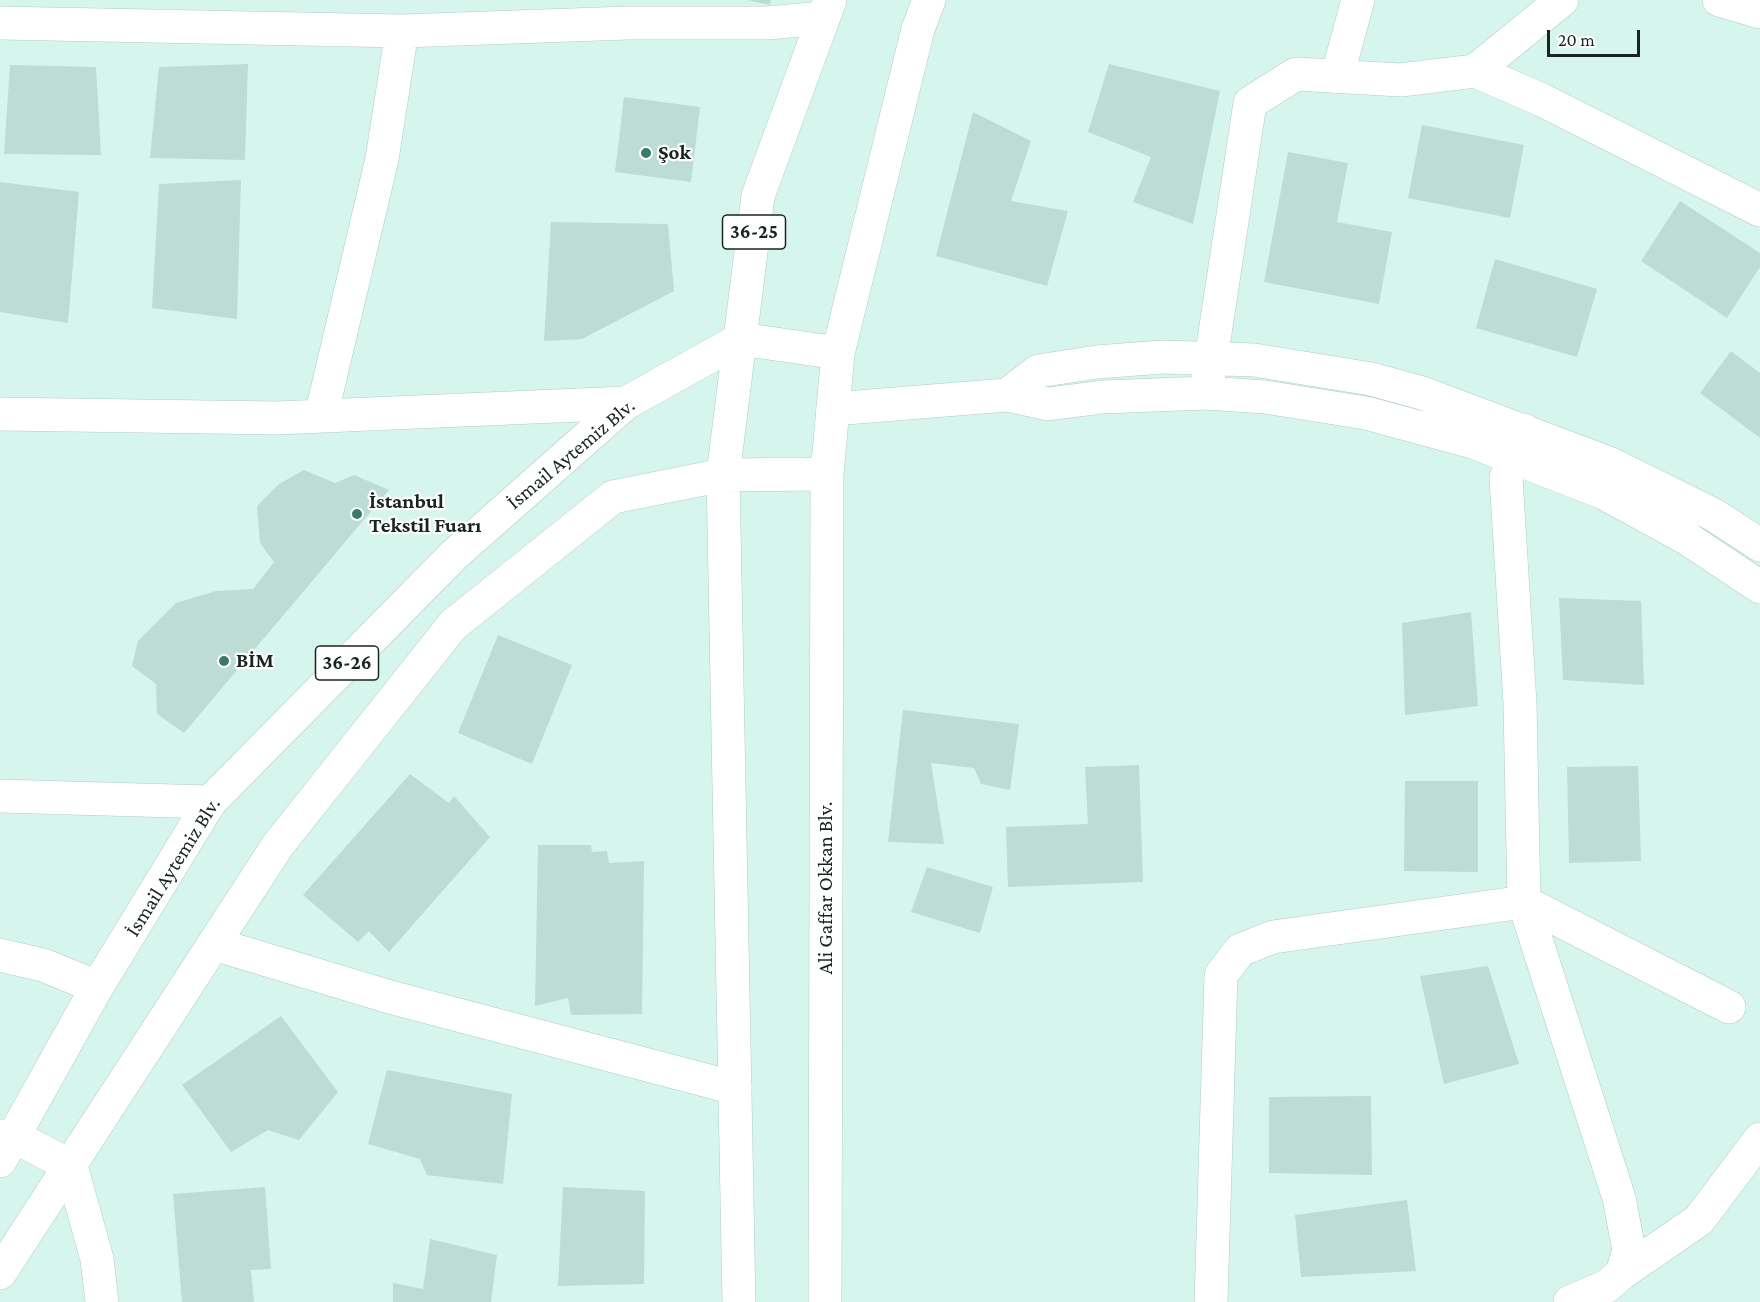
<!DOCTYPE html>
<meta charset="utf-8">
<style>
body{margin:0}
#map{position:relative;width:1760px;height:1302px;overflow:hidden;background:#d6f6ed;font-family:"Crimson Pro",serif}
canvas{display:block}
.scale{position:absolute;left:1547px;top:30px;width:93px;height:27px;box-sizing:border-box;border:3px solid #192522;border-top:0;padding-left:8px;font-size:18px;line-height:21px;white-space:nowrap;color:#192522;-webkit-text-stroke:4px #fff;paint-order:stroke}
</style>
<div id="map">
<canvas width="1760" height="1302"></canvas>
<div class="scale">20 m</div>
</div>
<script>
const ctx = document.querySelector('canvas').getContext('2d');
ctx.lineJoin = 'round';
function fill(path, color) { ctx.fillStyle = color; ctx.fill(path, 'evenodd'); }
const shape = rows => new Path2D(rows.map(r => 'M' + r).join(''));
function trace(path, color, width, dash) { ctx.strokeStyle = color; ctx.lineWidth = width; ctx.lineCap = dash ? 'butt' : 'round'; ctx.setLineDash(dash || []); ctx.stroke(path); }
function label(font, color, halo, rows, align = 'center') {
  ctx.font = font + ' "Crimson Pro",serif'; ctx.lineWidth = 4.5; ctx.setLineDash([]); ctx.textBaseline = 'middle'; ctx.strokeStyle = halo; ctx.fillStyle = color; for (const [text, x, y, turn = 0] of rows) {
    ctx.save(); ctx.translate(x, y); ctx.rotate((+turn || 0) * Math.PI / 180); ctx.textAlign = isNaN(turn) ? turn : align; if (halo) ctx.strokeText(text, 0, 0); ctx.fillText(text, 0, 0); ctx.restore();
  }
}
const building = shape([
 [747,0,771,0,770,5],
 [248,64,245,160,150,158,159,67],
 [1109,64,1220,91,1193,224,1133,202,1151,157,1088,132],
 [10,65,96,67,101,155,4,154],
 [624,97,700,107,691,182,615,172],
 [973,112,1031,141,1011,201,1068,211,1047,286,936,256],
 [1422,125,1524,145,1510,218,1408,198],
 [1288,152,1348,163,1337,222,1392,232,1379,304,1264,282],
 [241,180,237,319,152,308,159,184],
 [0,182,79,192,68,323,0,312],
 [1680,201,1760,253,1760,267,1727,318,1641,261],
 [551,222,668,224,674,291,582,339,544,341],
 [1495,259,1597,289,1577,357,1476,328],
 [1731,351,1760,373,1760,438,1700,393],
 [304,470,335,483,354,475,389,490,184,733,157,714,156,684,132,666,138,641,176,603,216,591,253,589,274,562,260,543,257,506,279,484],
 [1559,598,1641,601,1644,685,1563,680],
 [1471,612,1478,706,1405,715,1402,623],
 [498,635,572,665,532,764,458,733],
 [903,710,1019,724,1010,790,981,784,974,768,931,763,944,844,888,842],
 [1139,765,1143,882,1008,887,1006,827,1088,824,1085,767],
 [1638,766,1641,861,1569,863,1567,767],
 [410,774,449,803,454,796,490,837,389,952,369,931,358,942,303,895],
 [1405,781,1478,781,1478,872,1404,871],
 [538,845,591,845,592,852,607,851,609,863,644,861,642,1014,571,1015,568,998,535,1006],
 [927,867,993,887,980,933,911,912],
 [1488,966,1519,1064,1444,1084,1420,976],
 [281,1016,338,1092,299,1140,268,1130,231,1152,182,1085],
 [387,1070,512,1094,503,1184,427,1175,420,1159,368,1144],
 [1371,1096,1372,1175,1269,1173,1269,1097],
 [265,1187,271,1269,251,1270,254,1302,182,1302,173,1194],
 [563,1187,645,1191,644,1284,558,1286],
 [1407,1200,1416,1271,1301,1277,1295,1215],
 [430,1239,497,1255,491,1302,393,1302,393,1283,423,1289]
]);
const minor = shape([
 [1719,0,1760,12],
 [0,23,402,31,628,23,767,23,823,18],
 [1475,71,1542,100,1760,210],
 [1337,77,1358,0],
 [1208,379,1250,103,1296,74,1401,80,1475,71,1562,0],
 [1007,395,1038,371,1097,362,1162,357,1254,360,1371,379,1422,393,1611,464,1714,515,1760,545],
 [833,409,1007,395,1048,404,1103,397,1206,393,1265,397,1366,413,1473,442,1604,493,1688,539,1760,587],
 [0,414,277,418,626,403],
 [321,416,382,159,402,31],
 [1524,430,1506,478,1520,703,1524,902,1619,1198,1629,1250,1622,1273,1607,1286,1570,1302],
 [0,796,210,802],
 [214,944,390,997,735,1088],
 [0,955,43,965,97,987],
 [0,1136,13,1136,71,1166,97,1259,102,1302],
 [1622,1273,1699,1220,1760,1139],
 [1211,1302,1221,975,1240,950,1273,937,1524,902,1729,1007]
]);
const major = shape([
 [0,1161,97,987,210,802,454,555,626,403,741,339,838,353],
 [0,1273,278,845,453,625,613,497,723,475,827,474],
 [739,1302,723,475,758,196,830,0],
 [825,1302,827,474,838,353,918,29,929,0]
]);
const markers = [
 [646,153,6,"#387b6d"],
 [357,514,6,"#387b6d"],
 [224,661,6,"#387b6d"]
];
const shields = [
 [754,232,63],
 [347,663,63]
];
const shieldNames = [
 ["36-25",754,232],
 ["36-26",347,663]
];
const poiNames = [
 ["Şok",658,153],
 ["İstanbul",369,502],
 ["Tekstil Fuarı",369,526],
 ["BİM",236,661]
];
const streetNames = [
 ["İsmail Aytemiz Blv.",571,454,-40],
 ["İsmail Aytemiz Blv.",173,867,-58],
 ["Ali Gaffar Okkan Blv.",826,888,-90]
];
fill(building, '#bddcd4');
trace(minor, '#aecdc5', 34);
trace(major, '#aecdc5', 34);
trace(minor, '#fff', 33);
trace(major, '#fff', 33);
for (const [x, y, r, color] of markers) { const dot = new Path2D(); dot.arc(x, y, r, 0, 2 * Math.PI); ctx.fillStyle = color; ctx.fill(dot); trace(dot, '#fff', 2); }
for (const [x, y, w] of shields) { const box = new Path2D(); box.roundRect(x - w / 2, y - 17, w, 34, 4.5); ctx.fillStyle = '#fff'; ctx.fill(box); trace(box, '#192522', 1.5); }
label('bold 20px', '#192522', null, shieldNames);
label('bold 21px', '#192522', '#fff', poiNames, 'left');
label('21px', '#192522', '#fff', streetNames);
</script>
